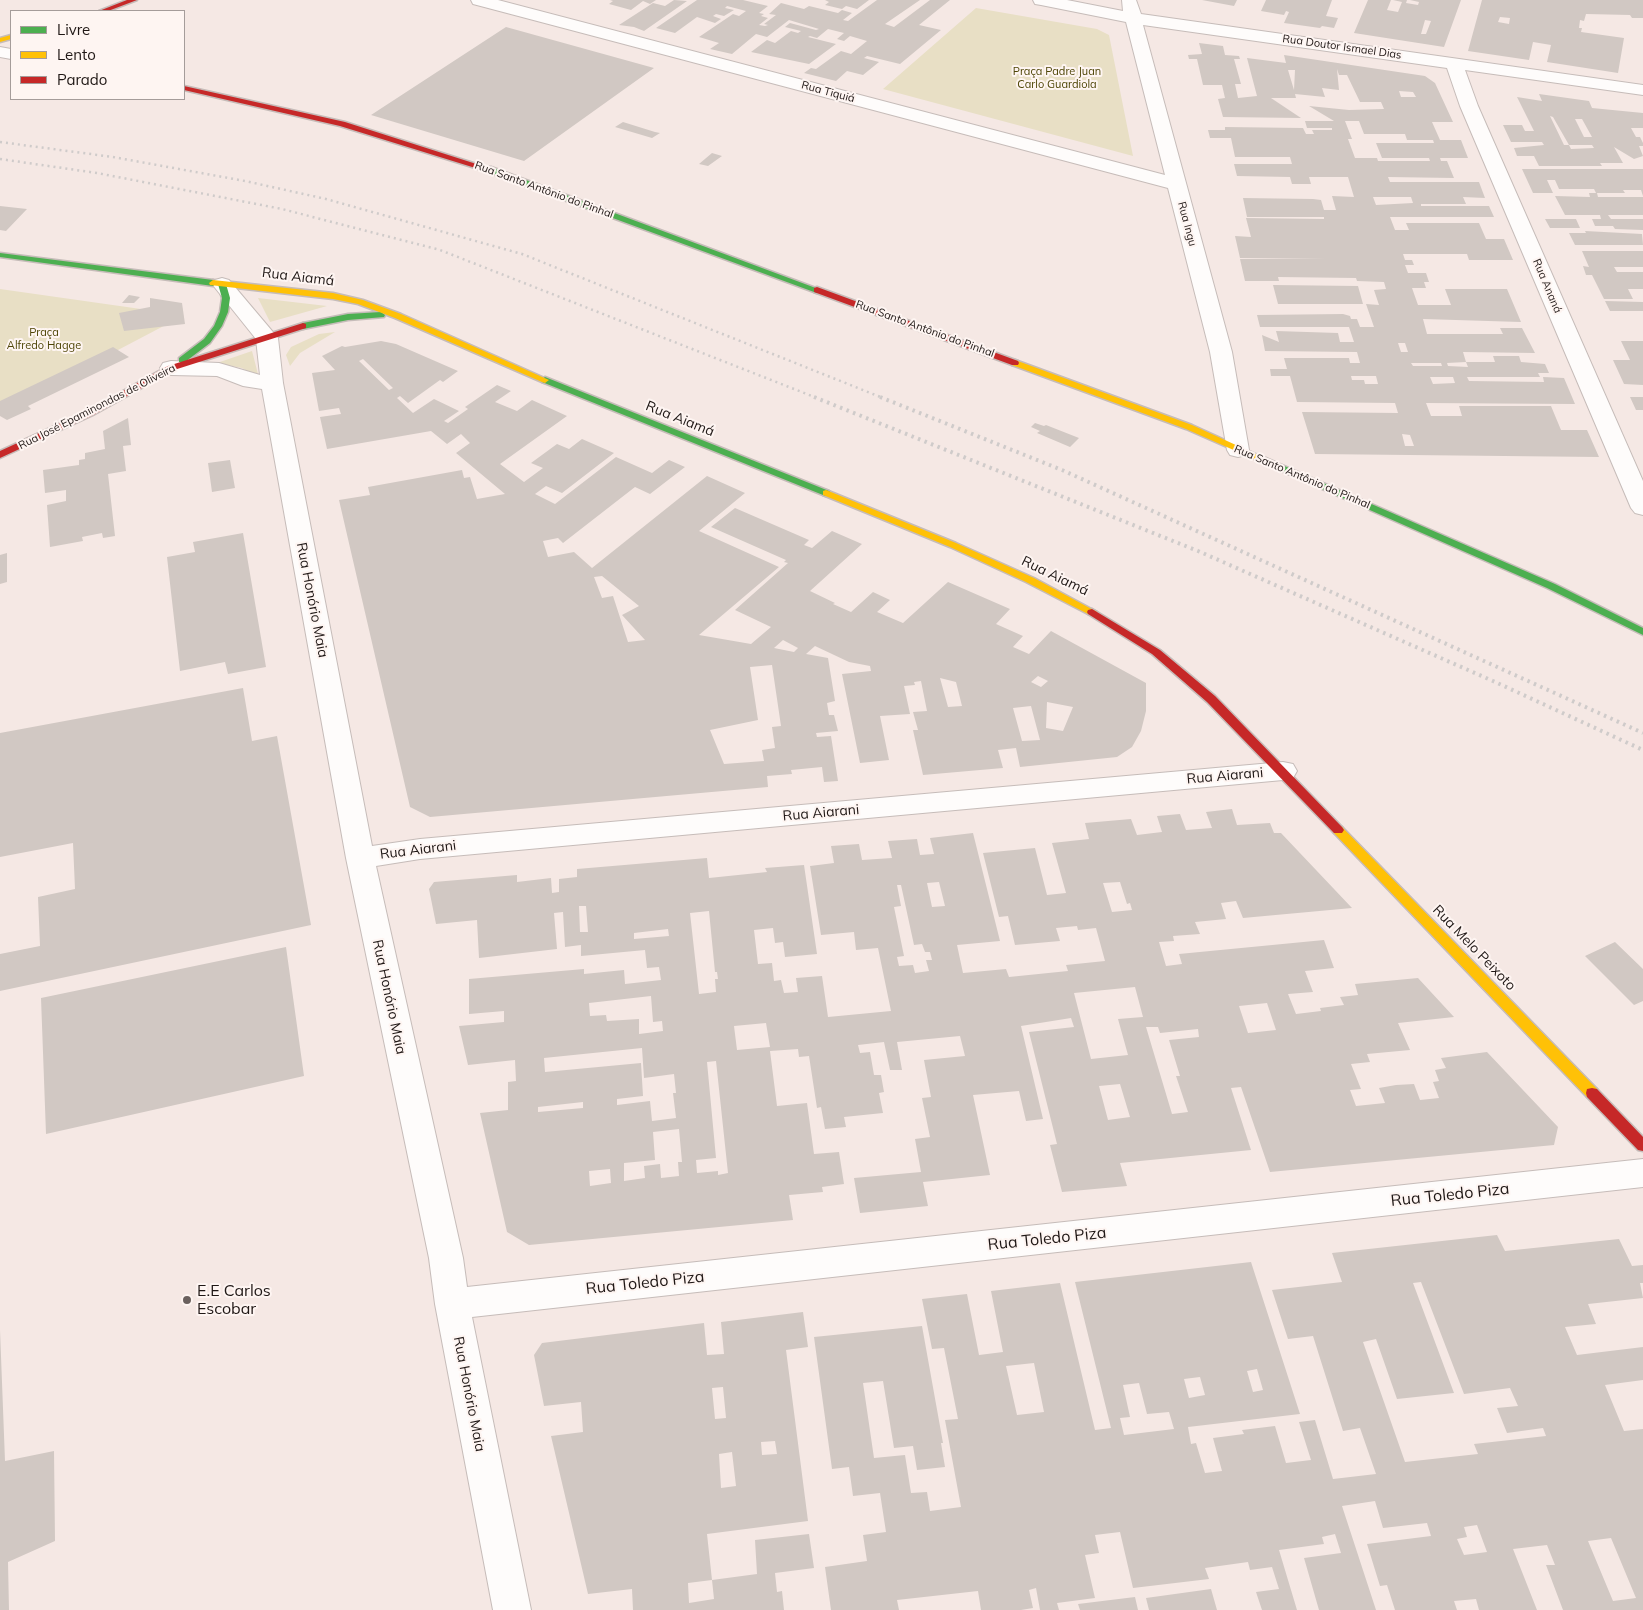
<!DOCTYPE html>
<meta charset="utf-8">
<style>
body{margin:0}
#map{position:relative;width:1643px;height:1610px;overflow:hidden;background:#f5e8e4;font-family:Mulish,sans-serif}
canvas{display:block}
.legend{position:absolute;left:10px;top:10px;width:175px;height:90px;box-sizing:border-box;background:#fef5f2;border:1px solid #a59c9a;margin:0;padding:6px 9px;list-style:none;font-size:15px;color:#1f1715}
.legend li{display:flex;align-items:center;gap:10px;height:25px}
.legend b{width:25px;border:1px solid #a59c9a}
</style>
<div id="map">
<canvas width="1643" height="1610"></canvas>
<ul class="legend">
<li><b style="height:6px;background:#4caf50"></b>Livre</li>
<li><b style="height:6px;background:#ffc107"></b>Lento</li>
<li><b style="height:6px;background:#c62828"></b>Parado</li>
</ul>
</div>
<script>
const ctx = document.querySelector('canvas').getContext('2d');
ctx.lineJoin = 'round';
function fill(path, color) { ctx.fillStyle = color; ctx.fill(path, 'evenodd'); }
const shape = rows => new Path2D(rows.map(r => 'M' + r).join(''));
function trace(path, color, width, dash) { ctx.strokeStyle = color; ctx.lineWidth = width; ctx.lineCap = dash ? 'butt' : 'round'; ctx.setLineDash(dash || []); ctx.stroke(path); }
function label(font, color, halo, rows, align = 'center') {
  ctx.font = font + ' Mulish,sans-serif'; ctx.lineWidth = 4; ctx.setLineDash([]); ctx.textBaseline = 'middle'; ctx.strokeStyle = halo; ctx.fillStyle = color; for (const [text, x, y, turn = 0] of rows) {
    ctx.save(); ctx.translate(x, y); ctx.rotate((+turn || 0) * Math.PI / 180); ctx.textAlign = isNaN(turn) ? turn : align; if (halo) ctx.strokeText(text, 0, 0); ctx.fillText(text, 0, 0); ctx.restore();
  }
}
const green = shape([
 [976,8,1097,29,1109,35,1133,156,883,89],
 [0,289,176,314,177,319,78,371,0,408],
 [258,298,327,306,270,322],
 [335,332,300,353,290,366,286,355,291,347,319,334],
 [252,351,259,378,242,368,217,363]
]);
const building = shape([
 [610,0,656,0,650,4,643,1,631,10,609,4,613,1],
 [674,0,687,1,644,31,634,27,619,25,653,3,665,6],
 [697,0,743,0,768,6,759,13,764,14,761,16,768,18,759,25,765,26,768,25,764,24,776,15,769,14,781,3,804,9,809,6,838,13,842,10,852,13,843,20,848,21,877,0,920,0,885,24,894,27,930,0,950,0,919,25,941,30,900,64,867,56,864,58,879,62,863,75,847,71,836,81,804,73,811,68,816,69,841,51,851,54,867,41,850,36,844,41,837,39,844,33,828,29,817,38,810,36,808,37,836,44,809,64,751,52,767,40,775,43,791,31,798,33,801,31,785,27,790,23,816,30,819,29,789,20,767,37,756,34,732,54,710,49,719,43,699,37,733,14,739,16,746,11,727,6,725,8,734,10,724,16,716,14,713,16,721,19,715,23,697,17,675,33,656,28],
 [825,0,869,0,857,9,846,6,842,9,825,5,829,2],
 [1202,0,1237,0,1234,6],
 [1266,0,1332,0,1326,16,1338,18,1334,28,1322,26,1320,28,1284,23,1289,12,1286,11,1284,15,1261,11],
 [1368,0,1391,0,1387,10,1398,12,1402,2,1393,0,1407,0,1406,3,1418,5,1419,2,1410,0,1461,0,1444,47,1354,33],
 [1425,20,1431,21,1426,34,1421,34],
 [1482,0,1643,0,1643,18,1632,18,1630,15,1586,14,1584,21,1580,20,1579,28,1582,28,1581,32,1624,38,1618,73,1547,62,1551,45,1533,42,1529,60,1468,51],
 [1500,17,1510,18,1509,24,1498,22],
 [506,27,654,68,524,161,371,115],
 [1199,43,1223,46,1225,55,1239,56,1240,59,1234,59,1241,84,1235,84,1238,98,1257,96,1247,58,1286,63,1284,55,1425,76,1435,83,1453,122,1432,122,1440,140,1461,140,1468,158,1440,158,1441,161,1447,161,1454,178,1388,177,1390,182,1479,182,1485,198,1463,197,1466,204,1421,204,1421,206,1489,206,1494,217,1390,217,1395,230,1409,230,1406,223,1479,223,1486,239,1504,239,1513,260,1469,260,1467,254,1403,254,1405,260,1412,260,1414,265,1405,265,1408,273,1426,273,1429,282,1424,282,1426,288,1412,288,1418,305,1451,305,1445,289,1507,289,1521,322,1423,319,1427,334,1503,334,1500,328,1522,328,1535,353,1463,352,1466,362,1495,362,1493,356,1519,356,1521,362,1545,364,1549,373,1538,373,1540,377,1467,377,1469,381,1544,382,1543,377,1564,378,1575,404,1426,403,1431,416,1462,416,1459,406,1551,406,1561,430,1587,430,1599,457,1315,454,1302,412,1398,413,1395,403,1297,402,1290,376,1271,376,1270,369,1287,369,1284,358,1349,358,1350,363,1360,363,1357,352,1265,351,1262,335,1279,342,1276,331,1338,333,1340,342,1354,342,1349,327,1260,327,1257,315,1343,314,1350,316,1351,319,1357,319,1360,327,1374,327,1366,304,1379,305,1374,290,1386,289,1384,282,1357,281,1356,278,1278,277,1279,281,1245,281,1240,259,1326,259,1240,258,1235,236,1251,237,1246,218,1324,219,1324,217,1247,217,1243,198,1313,199,1321,200,1324,210,1336,210,1332,196,1354,197,1348,177,1309,177,1311,184,1292,184,1290,177,1237,176,1234,164,1292,164,1290,157,1235,157,1231,138,1210,138,1208,130,1225,130,1225,127,1303,128,1306,134,1314,134,1312,130,1332,130,1332,128,1307,128,1305,121,1334,121,1309,106,1349,110,1384,109,1381,102,1360,102,1347,75,1339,75,1337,69,1339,90,1322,88,1325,97,1295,94,1296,98,1271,98,1301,118,1223,117,1218,99,1225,98,1222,85,1203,85,1197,59,1189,59,1188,55,1202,54],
 [1288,70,1295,70,1294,90],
 [1399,91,1413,92,1416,97,1401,97],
 [1345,121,1359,121,1364,134,1405,134,1407,140,1433,140,1434,143,1376,143,1382,158,1429,158,1430,161,1378,161,1377,158,1355,158,1348,139,1352,139],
 [1373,197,1411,197,1413,203,1376,205],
 [1398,343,1405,343,1408,352,1401,352],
 [1466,362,1468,367,1448,366,1447,363],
 [1411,363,1441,363,1442,366,1413,366],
 [1351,376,1376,376,1378,384,1365,384,1364,380,1352,380],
 [1430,377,1453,377,1455,383,1433,384],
 [1402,434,1410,435,1414,446,1405,446],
 [1539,94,1589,101,1592,108,1643,113,1643,128,1631,128,1636,137,1640,137,1643,143,1643,146,1639,146,1643,156,1634,159,1614,147,1623,163,1600,163,1602,166,1539,166,1534,156,1517,156,1514,148,1544,145,1542,142,1511,142,1503,125,1522,125,1525,131,1534,131,1517,97,1542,101],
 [1550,116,1553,117,1569,145,1564,145],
 [1575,119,1582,119,1592,137,1584,137],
 [1569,145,1592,145,1594,148,1571,149],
 [623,122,655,132,660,133,652,138,615,127],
 [712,153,722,156,708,166,699,164],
 [1522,169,1643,169,1643,196,1641,190,1623,190,1625,193,1596,193,1594,189,1559,189,1555,180,1547,180,1553,193,1533,193],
 [1589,193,1597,193,1598,197,1643,197,1643,215,1608,215,1611,219,1643,219,1643,230,1615,229,1613,226,1595,226,1592,219,1601,219,1600,215,1565,215,1555,196,1590,197],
 [0,206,27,209,6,231,0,230],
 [1545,219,1576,219,1580,228,1550,228],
 [1585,231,1642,234,1643,245,1575,245,1569,233,1586,233],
 [1582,251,1643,251,1643,267,1614,267,1617,272,1643,272,1643,289,1628,289,1633,299,1604,299,1592,275,1586,275,1583,266,1589,267],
 [1273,285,1358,286,1363,304,1278,304],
 [129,295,140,297,134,303,122,303],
 [150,298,182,303,185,324,124,331,119,313,150,307],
 [1605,301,1643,302,1643,311,1610,311],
 [381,341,396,344,458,371,443,382,440,380,408,403,400,396,397,398,413,413,434,399,459,411,444,421,448,423,468,409,465,407,497,385,511,391,495,402,517,411,532,400,567,416,500,464,524,482,543,468,531,463,557,444,569,449,582,439,614,453,562,493,546,486,535,494,555,504,616,457,652,473,669,460,685,467,650,494,635,487,563,543,558,538,543,541,548,557,574,552,592,568,707,476,745,493,699,531,779,567,699,635,751,644,771,627,735,610,788,563,784,562,786,560,711,527,735,508,809,540,804,545,812,548,832,531,862,544,810,591,835,603,833,604,851,612,873,592,890,600,877,612,903,623,948,582,1010,609,996,624,1023,636,1013,647,1029,654,1051,631,1146,683,1146,711,1141,731,1132,747,1117,757,1020,767,1016,748,998,750,1003,768,923,775,913,730,918,730,913,712,927,711,921,681,914,682,915,685,904,686,910,714,880,716,889,760,860,763,842,674,871,671,870,666,849,662,815,646,806,654,828,658,835,701,827,703,829,715,834,715,838,731,816,733,817,737,831,736,838,781,824,782,822,767,791,770,792,774,767,776,768,787,430,817,410,807,339,500,370,495,368,487,462,470,464,478,470,477,477,499,505,494,456,453,470,443,461,434,447,444,431,431,327,449,320,417,341,414,339,408,319,411,312,373,335,370,322,356,342,346,345,347],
 [363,359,393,388,389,390,359,361],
 [602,576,639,606,622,615,645,640,628,642,613,596,602,598,594,577],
 [783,640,798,648,794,652,774,648],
 [772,665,781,726,772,727,775,748,762,750,764,761,724,764,710,730,758,720,750,667],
 [1038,676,1048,681,1041,687,1031,682],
 [940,678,956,682,962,706,948,707],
 [1047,702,1073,707,1063,731,1046,728],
 [1031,706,1040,740,1022,741,1013,708],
 [1621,341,1643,341,1643,385,1624,384,1613,360,1630,360],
 [113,347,129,357,28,406,31,409,7,420,0,416,0,401],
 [1630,397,1643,397,1643,410,1636,410],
 [128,418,131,445,123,446,126,471,108,474,115,536,103,538,102,533,82,537,83,541,50,547,47,505,66,501,66,490,45,493,43,470,79,465,79,460,85,459,85,453,105,449,103,431],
 [1035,423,1044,426,1046,425,1079,438,1070,447,1037,433,1040,431,1031,427],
 [230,460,235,488,212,492,208,463],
 [243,533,266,667,228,674,225,662,180,671,167,557,195,552,193,542],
 [7,553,7,582,0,584,0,555],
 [243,688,252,741,277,736,311,925,0,991,0,954,40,946,38,897,75,889,73,843,0,857,0,733],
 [1232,809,1237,825,1270,823,1274,833,1281,833,1352,908,1243,918,1236,901,1221,903,1226,919,1195,922,1200,934,1173,936,1174,941,1159,942,1166,966,1182,964,1179,954,1324,940,1334,968,1305,971,1313,992,1288,994,1296,1014,1321,1011,1320,1008,1344,1005,1340,997,1358,995,1355,984,1418,978,1454,1017,1398,1023,1410,1050,1367,1054,1370,1062,1351,1064,1361,1089,1350,1090,1356,1106,1385,1103,1379,1088,1396,1085,1414,1084,1420,1100,1439,1098,1433,1082,1439,1081,1435,1070,1446,1068,1441,1058,1487,1052,1558,1127,1554,1145,1270,1172,1241,1087,1231,1088,1251,1150,1120,1163,1127,1186,1062,1192,1050,1145,1057,1144,1029,1032,1074,1027,1071,1018,1021,1026,1043,1119,1026,1121,1019,1091,973,1095,990,1175,923,1182,928,1206,860,1213,854,1178,921,1172,915,1139,930,1137,922,1098,931,1097,924,1060,965,1056,960,1036,897,1042,902,1070,890,1070,884,1042,858,1045,860,1053,870,1052,874,1075,881,1075,884,1092,879,1093,883,1113,844,1117,846,1127,825,1129,821,1107,817,1108,809,1056,799,1057,798,1049,770,1051,777,1106,807,1103,814,1154,839,1152,844,1184,822,1187,823,1192,789,1195,793,1220,529,1245,507,1232,480,1113,508,1110,508,1082,516,1081,515,1060,468,1065,459,1026,504,1022,504,1011,469,1014,469,979,584,969,584,974,624,970,625,984,661,980,659,967,647,968,645,950,581,956,581,945,565,947,563,912,554,913,557,949,479,958,477,920,436,924,429,889,434,882,517,875,517,882,551,878,552,893,559,892,559,879,577,877,577,869,707,858,709,878,767,872,765,868,804,865,817,954,785,957,783,942,775,943,773,928,754,930,758,964,772,963,774,981,781,980,784,993,798,992,796,978,822,976,828,1017,891,1011,878,948,856,950,854,932,821,935,810,866,834,863,831,846,859,844,862,860,892,858,888,841,917,839,920,855,934,854,930,838,973,833,1000,941,957,945,963,973,1006,969,1009,977,1068,971,1066,965,1105,961,1096,928,1078,930,1077,926,1056,928,1060,941,1015,945,1008,916,999,917,983,853,1035,848,1047,895,1066,893,1052,843,1089,839,1085,823,1131,819,1137,835,1162,832,1157,816,1180,814,1186,830,1212,828,1206,812],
 [939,882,945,906,932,907,927,883],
 [1120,882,1127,904,1130,903,1132,910,1112,912,1103,883],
 [897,885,901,885,914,945,922,944,925,952,930,952,932,960,926,960,929,971,915,973,913,965,899,966,897,957,904,956,894,907,901,906],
 [579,906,586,906,588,932,580,932],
 [709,911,715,972,717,972,718,979,715,979,716,992,699,994,690,913],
 [668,929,669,936,634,939,634,933],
 [1135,987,1143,1017,1118,1019,1128,1055,1091,1059,1074,993],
 [651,996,653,1022,662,1021,663,1031,639,1034,639,1019,607,1021,606,1015,590,1016,589,1003],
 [1267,1003,1276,1030,1248,1033,1239,1006],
 [766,1023,770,1047,737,1050,734,1026],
 [1146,1027,1158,1027,1160,1033,1198,1029,1199,1037,1169,1040,1180,1076,1176,1076,1188,1112,1172,1114],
 [642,1048,644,1078,674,1074,676,1093,673,1093,676,1118,652,1121,650,1101,617,1105,617,1099,643,1096,641,1063,545,1072,544,1058],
 [716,1061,728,1173,718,1175,718,1171,697,1173,696,1160,716,1158,707,1062],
 [1120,1084,1130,1117,1108,1120,1099,1086],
 [583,1102,583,1108,538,1112,538,1107],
 [679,1129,682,1162,678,1162,679,1176,661,1178,660,1164,644,1166,645,1178,624,1181,624,1163,655,1160,653,1132],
 [610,1169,611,1183,590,1186,589,1171],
 [1615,942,1643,969,1643,1001,1634,1005,1585,956],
 [286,947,304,1076,46,1134,41,998],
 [1497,1235,1505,1251,1619,1239,1632,1266,1643,1265,1643,1283,1640,1283,1643,1298,1588,1304,1596,1324,1565,1327,1577,1355,1643,1347,1643,1380,1605,1385,1624,1431,1643,1429,1643,1610,1563,1610,1546,1565,1555,1565,1547,1545,1513,1549,1537,1610,1479,1610,1476,1599,1454,1601,1457,1610,1395,1610,1387,1585,1380,1586,1367,1544,1431,1536,1427,1523,1383,1528,1375,1501,1342,1506,1376,1610,1319,1610,1304,1558,1341,1553,1335,1534,1322,1537,1324,1544,1279,1550,1297,1610,1262,1610,1256,1592,1279,1589,1272,1567,1250,1570,1248,1562,1205,1568,1209,1579,1133,1588,1120,1532,1095,1535,1099,1553,1085,1555,1095,1598,1057,1603,1059,1610,1040,1610,1036,1588,1029,1590,1033,1608,1021,1610,981,1610,978,1591,897,1600,899,1610,831,1610,825,1567,867,1561,863,1535,886,1532,880,1493,853,1496,849,1467,832,1469,814,1337,922,1326,943,1443,941,1443,945,1467,917,1470,913,1446,894,1448,883,1381,863,1383,874,1458,905,1455,911,1493,927,1492,930,1511,961,1507,945,1420,958,1419,944,1348,932,1349,922,1299,967,1294,979,1355,1003,1352,991,1291,1060,1283,1095,1430,1111,1428,1075,1282,1251,1262,1300,1414,1188,1427,1191,1444,1196,1443,1205,1473,1222,1471,1213,1438,1244,1434,1242,1430,1275,1426,1286,1463,1311,1460,1299,1422,1315,1420,1333,1479,1376,1474,1360,1428,1343,1431,1313,1336,1288,1339,1272,1290,1342,1282,1332,1253],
 [1421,1282,1464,1394,1510,1388,1518,1406,1497,1408,1507,1433,1543,1428,1546,1436,1474,1444,1478,1454,1405,1462,1363,1342,1376,1339,1397,1399,1454,1393,1413,1283],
 [1034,1363,1044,1412,1017,1415,1006,1366],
 [1257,1369,1263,1390,1253,1392,1247,1371],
 [1200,1377,1205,1395,1189,1398,1184,1379],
 [1139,1383,1147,1414,1169,1412,1174,1429,1124,1435,1120,1418,1130,1417,1123,1385],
 [1477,1525,1487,1552,1464,1555,1457,1539,1467,1537,1464,1527],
 [1611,1538,1636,1598,1613,1601,1588,1541],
 [803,1312,808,1347,786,1350,808,1521,707,1534,712,1580,757,1574,755,1540,809,1534,814,1568,775,1573,777,1592,782,1591,784,1610,633,1610,632,1589,588,1594,551,1436,583,1432,581,1402,544,1406,534,1355,542,1343,704,1323,707,1355,724,1354,721,1322],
 [723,1387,726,1418,715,1419,712,1388],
 [775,1441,777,1454,762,1455,761,1442],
 [732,1452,736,1486,721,1488,719,1454],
 [712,1580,714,1599,689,1603,688,1583],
 [0,1330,5,1461,54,1451,55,1541,8,1562,9,1610,0,1610],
 [1211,1589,1217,1610,1149,1610,1146,1598],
 [1135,1597,1138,1610,1080,1610,1078,1604]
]);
const street = shape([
 [471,0,498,0,1165,175,1126,22,1041,5,1035,4,1033,0,1067,0,1123,11,1122,0,1136,0,1141,14,1643,85,1643,95,1465,70,1478,106,1643,481,1643,515,1635,513,1631,508,1460,106,1447,68,1143,25,1232,352,1249,450,1246,455,1238,457,1230,455,1227,450,1210,352,1168,188,473,4,471,0],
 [0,47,11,49,11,59,0,57,0,47],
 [222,278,229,280,278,338,283,383,372,846,420,839,1283,762,1293,764,1297,771,1293,778,1283,780,420,859,376,866,463,1258,467,1287,1643,1159,1643,1187,472,1317,531,1610,493,1610,435,1304,429,1258,346,858,262,389,243,386,217,376,171,375,163,373,160,368,163,363,171,361,219,363,260,375,256,339,212,284,215,280,222,278]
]);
const fast = shape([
 [485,167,491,167,821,290,817,293,814,292,485,171,485,167],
 [0,253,213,280,217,283,213,286,0,257,0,253],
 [222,281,226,284,230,298,228,312,222,326,210,343,185,362,179,362,179,358,204,339,214,326,220,312,222,298,218,284,222,281],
 [381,312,385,315,384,317,348,320,303,329,299,326,303,323,348,314,381,312],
 [545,377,829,491,831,493,826,496,823,495,542,382,541,380,545,377],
 [1266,458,1555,584,1643,628,1643,635,1547,588,1263,463,1261,461,1266,458]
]);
const slow = shape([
 [11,35,11,39,0,42,0,38,11,35],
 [213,280,333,293,363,300,401,314,549,380,545,383,542,382,395,318,358,304,333,299,210,285,209,283,213,280],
 [1015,360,1192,425,1271,461,1266,464,1263,463,1186,429,1012,365,1012,361,1015,360],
 [826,490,956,543,1034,578,1097,612,1096,614,1088,614,1026,582,950,547,823,495,823,491,826,490],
 [1338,826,1342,827,1597,1089,1598,1093,1597,1097,1592,1098,1587,1097,1334,833,1332,830,1334,827,1338,826]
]);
const jam = shape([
 [127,0,137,0,108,11,99,11,127,0],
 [184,86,345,122,492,169,485,171,340,126,184,90,184,86],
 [817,287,1018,361,1019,363,1018,365,1012,365,814,292,814,288,817,287],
 [303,323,306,324,306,328,174,370,93,415,0,458,0,451,87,411,168,366,303,323],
 [1092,609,1160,650,1215,696,1342,827,1344,830,1342,833,1334,833,1207,702,1152,654,1088,614,1087,612,1088,610,1092,609],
 [1592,1088,1597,1089,1643,1137,1643,1151,1638,1150,1587,1097,1586,1093,1587,1089,1592,1088]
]);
const railFar1 = shape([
 [0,142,113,157,245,181,326,199,522,254,883,398],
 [0,159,97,173,282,209,440,250,817,398]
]);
const rail = shape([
 [814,397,1198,551,1493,681,1643,750],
 [880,397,1062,470,1643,733]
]);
const markers = [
 [187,1300,5,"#6a605d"]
];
const farStreetnames = [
 ["Rua Doutor Ismael Dias",1342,47,8],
 ["Rua Tiquiá",828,92,15],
 ["Rua Santo Antônio do Pinhal",544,190,20],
 ["Rua Ingu",1187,224,75],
 ["Rua Ananá",1547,286,67],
 ["Rua Santo Antônio do Pinhal",925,329,20],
 ["Rua José Epaminondas de Oliveira",97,407,-27],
 ["Rua Santo Antônio do Pinhal",1302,477,23]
];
const farParknames = [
 ["Praça Padre Juan",1057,72],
 ["Carlo Guardiola",1057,85],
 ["Praça",44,333],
 ["Alfredo Hagge",44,346]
];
const streetNames = [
 ["Rua Aiamá",298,277,7],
 ["Rua Aiamá",680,419,22],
 ["Rua Aiamá",1055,576,26],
 ["Rua Honório Maia",312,600,79],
 ["Rua Aiarani",1225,776,-5],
 ["Rua Aiarani",821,813,-5],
 ["Rua Aiarani",418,850,-7],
 ["Rua Melo Peixoto",1474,948,46],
 ["Rua Honório Maia",389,997,78],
 ["Rua Honório Maia",469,1394,79]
];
const nearStreetnames = [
 ["Rua Toledo Piza",1450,1195,-6],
 ["Rua Toledo Piza",1047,1239,-6],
 ["Rua Toledo Piza",645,1283,-6]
];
const nearPoinames = [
 ["E.E Carlos",197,1291],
 ["Escobar",197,1309]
];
fill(green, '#e8dfc5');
fill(building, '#d1c8c3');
trace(street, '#c6bcb9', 2);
trace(fast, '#c6bcb9', 3);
trace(slow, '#c6bcb9', 3);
trace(jam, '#c6bcb9', 3);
fill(street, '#fefcfb');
fill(fast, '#4caf50');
fill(slow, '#ffc107');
fill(jam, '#c62828');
trace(railFar1, '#cfcbca', 2.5, [2, 4]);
trace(rail, '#cfcbca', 4, [2.5, 4.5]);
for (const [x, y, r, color] of markers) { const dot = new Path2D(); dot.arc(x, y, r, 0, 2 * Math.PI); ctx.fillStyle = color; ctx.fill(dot); trace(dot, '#fef5f2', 2); }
label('11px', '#1f1715', '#fef5f2', farStreetnames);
label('11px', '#4d4405', '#fef5f2', farParknames);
label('14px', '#1f1715', '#fef5f2', streetNames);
label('16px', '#1f1715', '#fef5f2', nearStreetnames);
label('16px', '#1f1715', '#fef5f2', nearPoinames, 'left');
</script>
